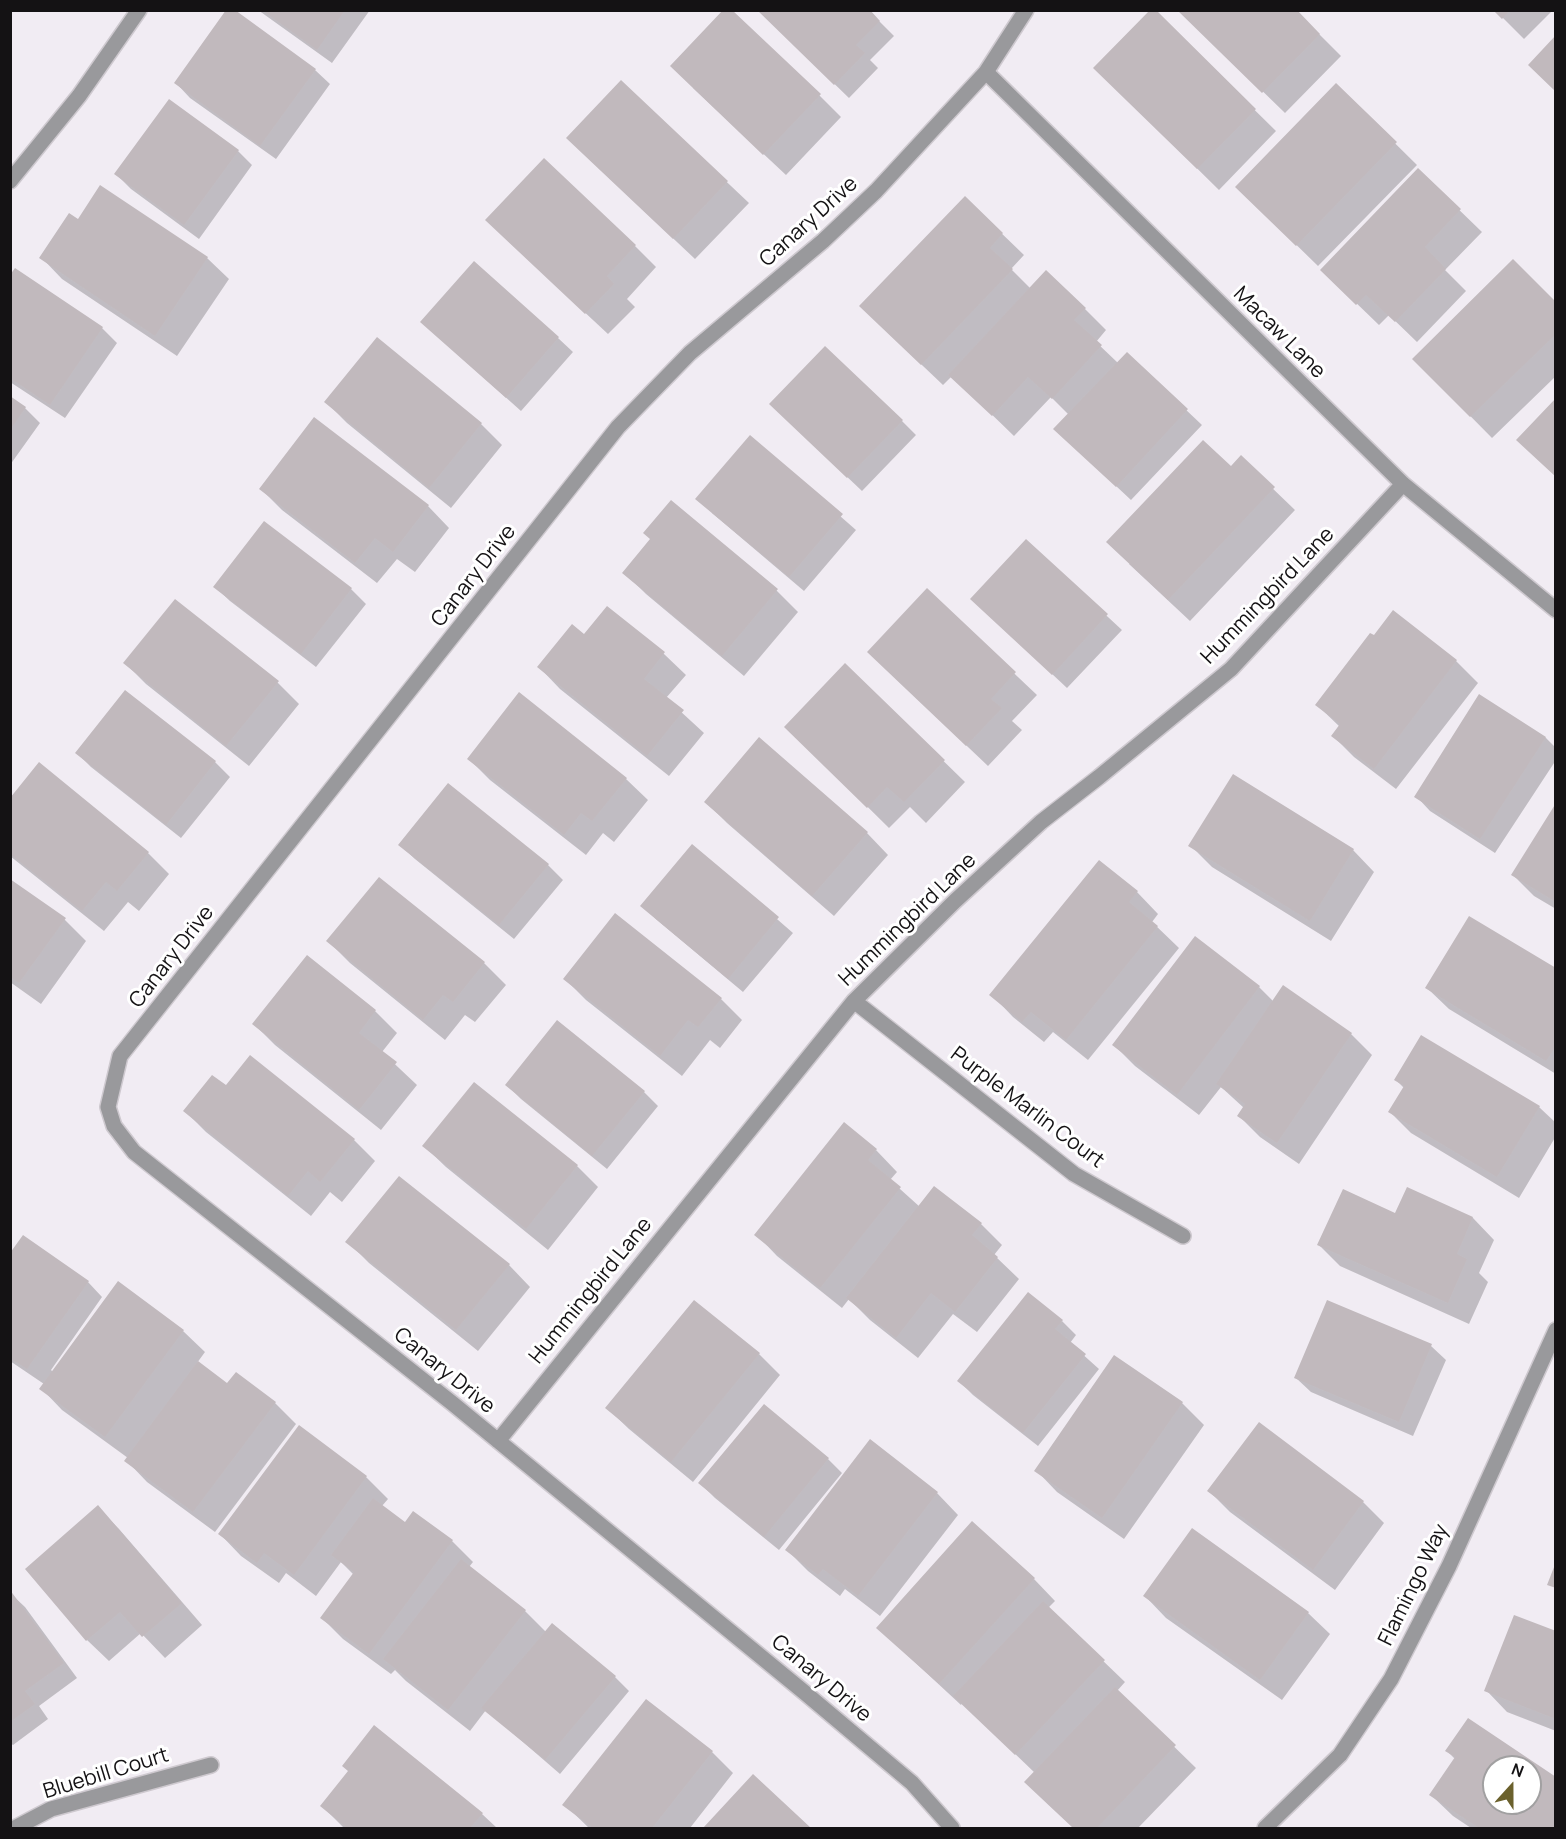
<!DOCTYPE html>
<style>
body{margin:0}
#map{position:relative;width:1566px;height:1839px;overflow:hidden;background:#f1ecf3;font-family:Manrope,sans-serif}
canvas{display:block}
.frame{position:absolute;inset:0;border:12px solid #141214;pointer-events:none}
.north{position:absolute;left:1482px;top:1755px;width:60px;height:60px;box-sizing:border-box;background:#fff;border:2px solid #a1a0a1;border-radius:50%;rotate:21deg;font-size:16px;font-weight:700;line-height:24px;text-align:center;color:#141214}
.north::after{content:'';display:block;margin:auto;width:21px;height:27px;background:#6b612d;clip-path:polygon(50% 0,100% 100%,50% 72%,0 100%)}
</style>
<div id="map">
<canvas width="1566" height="1839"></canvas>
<div class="frame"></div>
<div class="north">N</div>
</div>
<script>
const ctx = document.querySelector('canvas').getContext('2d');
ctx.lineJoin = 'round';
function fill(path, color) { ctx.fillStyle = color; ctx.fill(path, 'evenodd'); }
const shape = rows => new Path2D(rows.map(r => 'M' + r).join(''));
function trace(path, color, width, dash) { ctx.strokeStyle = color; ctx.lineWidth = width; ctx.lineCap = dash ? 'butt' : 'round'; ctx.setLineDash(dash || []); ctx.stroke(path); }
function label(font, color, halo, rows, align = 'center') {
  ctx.font = font + ' Manrope,sans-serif'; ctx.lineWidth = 6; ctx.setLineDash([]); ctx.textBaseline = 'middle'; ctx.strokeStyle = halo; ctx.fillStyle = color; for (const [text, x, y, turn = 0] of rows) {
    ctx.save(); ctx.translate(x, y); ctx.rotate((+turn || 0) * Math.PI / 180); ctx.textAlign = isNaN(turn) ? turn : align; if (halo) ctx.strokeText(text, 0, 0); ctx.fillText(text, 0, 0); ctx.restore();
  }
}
const shadow = shape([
 [258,10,370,10,332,63],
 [758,10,868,10,894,36,870,60,878,68,849,98],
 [1153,10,1276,131,1219,190,1095,68],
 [1179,10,1295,10,1341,56,1285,113],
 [1495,10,1553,10,1524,39],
 [315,70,330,84,276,159,190,98,176,83],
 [621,82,749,203,695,259,589,159],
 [1336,85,1417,165,1318,266,1237,187],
 [693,88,819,95,841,117,786,175],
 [238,151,252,165,199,239,131,189,116,174],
 [1418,170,1482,232,1445,270,1466,291,1417,342,1389,315,1379,325,1322,270],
 [101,188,207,258,229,279,177,356,62,279,41,257,79,221],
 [965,198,1024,255,1011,269,1031,289,1085,309,1106,330,1096,342,1118,363,1127,354,1202,425,1131,500,1070,443,1069,415,1051,397,1014,436,952,376,943,385,883,328],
 [508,241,635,246,656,267,627,299,635,307,608,334],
 [10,277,102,328,117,343,65,418,10,382],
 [1556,304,1556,376,1492,438,1414,359],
 [437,336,558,338,573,352,521,411],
 [10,398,25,408,40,423,10,465],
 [326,402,481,424,502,445,451,508,347,423],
 [786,419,902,421,916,435,862,491],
 [750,437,856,530,804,591,712,513],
 [1241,458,1295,510,1190,621,1129,564],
 [261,489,428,506,449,528,415,572,397,559,377,583,282,510],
 [671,502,777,591,798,612,744,676,646,594,624,572,651,540],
 [264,523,351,589,366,604,316,667,230,601,215,587],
 [1026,541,1122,630,1067,688,987,613],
 [927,591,1037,695,1012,721,1022,730,988,766,890,673],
 [175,601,278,683,299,704,249,766,146,684,125,663],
 [607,608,664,654,686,675,666,698,704,733,669,776,560,689,539,667,584,636],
 [1393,613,1456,661,1478,683,1396,789,1354,757,1333,736,1340,727,1317,705],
 [845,665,965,782,926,823,910,807,889,828,808,748],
 [1480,696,1546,738,1556,748,1556,760,1495,853,1430,811,1416,796],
 [77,753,215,762,230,777,181,838,91,767],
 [469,759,626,779,648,800,614,842,603,833,586,855,490,780],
 [448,785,548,865,563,880,514,939,415,859,400,845],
 [10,800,148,853,169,874,139,911,128,902,104,931,10,856],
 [706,802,867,833,888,855,834,916,727,823],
 [1556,806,1556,909,1534,896,1513,875],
 [1190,845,1353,850,1374,872,1331,941,1212,867],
 [693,846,793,933,743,992,657,920,642,906],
 [1099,862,1137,892,1158,914,1152,922,1179,948,1088,1060,1053,1032,1044,1042,1013,1017,992,995],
 [379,879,484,963,506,985,475,1022,465,1015,445,1040,350,963,328,941],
 [10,881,65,920,86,941,41,1004,10,982],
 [308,957,375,1011,397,1033,382,1052,417,1085,381,1130,275,1045,254,1024],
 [1556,970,1556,1074,1449,1009,1427,988],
 [565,979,721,999,742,1020,720,1048,710,1040,682,1076,586,1000],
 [1259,987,1274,1002,1351,1034,1372,1055,1299,1164,1260,1137,1239,1116,1244,1108,1221,1087,1199,1115,1135,1066,1114,1045],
 [1396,1080,1539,1107,1556,1123,1556,1136,1519,1198,1411,1133,1390,1112,1404,1088],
 [507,1085,644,1092,658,1106,607,1169,521,1099],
 [226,1087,354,1140,375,1161,342,1202,330,1192,311,1216,206,1132,185,1111],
 [424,1146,577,1166,598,1187,548,1250,446,1167],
 [876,1150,897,1172,890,1180,920,1207,981,1224,1002,1245,994,1255,1019,1279,977,1332,953,1314,918,1358,870,1320,849,1299,842,1308,777,1256,756,1234],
 [1408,1189,1473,1218,1494,1240,1479,1273,1488,1282,1469,1324,1340,1266,1319,1245,1396,1215],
 [347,1241,509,1265,530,1287,478,1351,369,1263],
 [10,1256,88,1282,102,1297,51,1370,53,1372,183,1331,205,1352,197,1363,228,1385,275,1403,296,1424,215,1532,147,1482,126,1460,128,1458,62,1410,41,1388,44,1384,10,1361],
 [1062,1321,1076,1335,1070,1343,1099,1369,1038,1446,973,1395,959,1381],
 [1431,1346,1446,1360,1413,1436,1311,1392,1296,1378],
 [759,1354,780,1375,693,1482,629,1429,607,1408],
 [1115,1357,1182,1403,1204,1425,1124,1539,1057,1492,1036,1470],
 [299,1427,366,1477,388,1499,382,1506,406,1524,452,1541,473,1562,469,1567,525,1611,546,1632,615,1677,629,1691,560,1774,486,1710,470,1731,406,1681,395,1670,391,1674,343,1639,322,1618,354,1575,341,1562,316,1596,286,1573,279,1583,241,1556,220,1534],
 [828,1459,842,1473,779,1550,715,1498,700,1483],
 [1209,1491,1363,1502,1384,1523,1335,1590,1230,1512],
 [937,1493,958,1515,880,1616,845,1589,840,1596,808,1571,787,1550],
 [98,1508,119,1529,202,1625,165,1658,141,1633,109,1661,87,1640],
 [1034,1579,1055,1601,1048,1608,1125,1682,1117,1691,1196,1768,1138,1828,1074,1828,1047,1803,1035,1773,962,1703,961,1705,878,1628],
 [10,1593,25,1607,77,1678,39,1706,48,1719,13,1745,10,1743],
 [1145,1596,1308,1613,1330,1634,1282,1700,1166,1618],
 [1556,1633,1556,1731,1507,1712,1486,1690],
 [1468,1720,1556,1779,1556,1828,1471,1828,1453,1816,1431,1795,1455,1759,1447,1751],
 [1494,1767,1530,1767,1530,1803,1494,1803],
 [712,1752,733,1773,690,1828,589,1828,564,1804],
 [349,1772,482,1814,497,1828,344,1828,322,1806],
 [754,1776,809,1828,705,1828]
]);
const building = shape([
 [226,10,235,10,316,69,260,146,174,83],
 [262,10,345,10,317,50],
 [723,10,732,10,821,94,763,155,670,66],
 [757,10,870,10,880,21,856,45,865,53,834,85],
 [1150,10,1156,10,1256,109,1197,169,1093,68],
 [1177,10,1297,10,1320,34,1262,93],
 [1493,10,1510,10,1502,19],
 [1556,35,1556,92,1528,65],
 [621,80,728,181,673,239,566,138],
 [1336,83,1397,142,1296,246,1235,187],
 [169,99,239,150,184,225,114,174],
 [544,158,636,245,607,276,614,284,585,314,485,220],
 [1418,168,1461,209,1425,247,1446,269,1395,322,1366,295,1356,305,1320,270],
 [100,185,208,257,155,336,39,258,69,213,78,219],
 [965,196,1003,233,990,248,1013,269,921,365,859,306],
 [1513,259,1556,302,1556,334,1470,417,1412,359],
 [474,261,559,337,506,398,420,322],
 [15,268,103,327,50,405,10,378,10,275],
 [1046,270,1086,308,1074,320,1102,345,1052,399,1028,377,992,416,948,375],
 [377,337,482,423,429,488,324,402],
 [825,346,903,420,847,478,769,404],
 [1127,352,1188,409,1116,487,1053,429],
 [10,396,26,407,10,430],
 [1556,398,1556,477,1516,440],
 [314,417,429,505,393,552,375,538,355,563,259,489],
 [750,435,843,514,789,577,695,499],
 [1203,440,1231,466,1241,455,1275,487,1168,600,1106,542],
 [671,500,778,589,722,656,622,573,650,539,643,533],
 [264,521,352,588,301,654,213,587],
 [1026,539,1108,614,1052,675,970,599],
 [927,588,1016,672,991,699,1002,708,966,746,867,652],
 [175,599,279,681,226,746,123,663],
 [607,606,665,652,644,679,684,710,647,756,537,667,572,624,584,634],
 [1393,610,1457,660,1374,769,1331,736,1340,724,1315,705,1370,633,1374,635],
 [845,663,945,760,904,802,887,787,867,808,784,727],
 [125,690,216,761,166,825,75,753],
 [519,692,627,778,592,821,581,813,564,835,467,759],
 [1479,694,1546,737,1480,839,1414,797],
 [759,737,868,832,812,896,704,802],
 [39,762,149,852,117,891,106,882,82,911,10,854,10,798],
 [1233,774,1354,849,1310,921,1188,846],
 [448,783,549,864,499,925,398,845],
 [1556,803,1556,902,1511,875],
 [692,844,779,917,728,979,640,906],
 [1099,860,1138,891,1129,902,1158,926,1066,1040,1031,1012,1022,1022,989,995],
 [379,877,485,962,453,1002,443,995,423,1020,326,941],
 [10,879,66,918,19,983,10,977],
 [615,913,722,998,698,1027,688,1020,660,1056,563,979],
 [1469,916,1556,968,1556,1046,1546,1061,1425,988],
 [1195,936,1260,986,1177,1095,1112,1045],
 [307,955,376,1010,359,1033,397,1062,359,1110,252,1024],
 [1283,985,1352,1033,1277,1143,1237,1116,1245,1104,1216,1084],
 [557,1020,645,1091,592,1156,505,1085],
 [1421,1035,1540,1106,1497,1177,1388,1112,1404,1086,1394,1080],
 [250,1055,355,1139,320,1182,308,1171,288,1196,183,1111,212,1075,226,1085],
 [474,1082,578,1165,526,1229,422,1146],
 [844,1122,877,1149,868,1160,901,1187,820,1288,754,1235],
 [399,1176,510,1264,456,1330,345,1242],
 [934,1186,982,1223,972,1235,998,1257,955,1312,931,1293,896,1338,846,1298],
 [1407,1187,1473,1217,1457,1254,1467,1259,1448,1303,1317,1245,1343,1189,1395,1213],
 [23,1235,89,1281,27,1369,10,1358,10,1253],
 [118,1281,184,1330,105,1437,39,1389],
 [1028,1292,1063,1320,1055,1329,1086,1354,1023,1433,957,1381],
 [694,1300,760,1353,671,1462,605,1408],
 [1327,1300,1432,1344,1399,1422,1294,1378],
 [1114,1355,1183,1402,1102,1518,1034,1471],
 [198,1361,227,1383,236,1372,276,1402,193,1512,124,1461],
 [764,1404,829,1458,764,1537,698,1483],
 [1259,1422,1364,1501,1313,1570,1207,1491],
 [299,1425,367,1476,294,1575,264,1553,257,1563,218,1534],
 [870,1439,938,1492,858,1596,823,1569,818,1575,785,1550],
 [373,1498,405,1522,413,1511,453,1540,369,1654,320,1618,354,1572,331,1555],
 [98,1505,182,1603,142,1637,120,1612,86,1641,25,1569],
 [972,1521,1035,1578,939,1684,876,1628],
 [1192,1528,1309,1612,1260,1680,1143,1596],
 [461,1559,526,1610,448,1710,383,1659],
 [1556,1562,1556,1588,1547,1585],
 [10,1590,64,1663,25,1691,35,1704,10,1722],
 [1043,1601,1105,1660,1015,1755,953,1696],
 [1514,1615,1556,1631,1556,1719,1484,1691],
 [552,1623,616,1676,545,1760,481,1708],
 [1115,1687,1176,1745,1097,1828,1073,1828,1024,1782],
 [646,1699,713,1751,652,1828,593,1828,562,1805],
 [1468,1718,1556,1777,1556,1828,1479,1828,1429,1795,1455,1757,1445,1751],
 [1494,1767,1530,1767,1530,1803,1494,1803],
 [374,1725,483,1813,470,1828,347,1828,320,1806,348,1771,342,1766],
 [753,1774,811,1828,703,1828]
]);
const minor = shape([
 [986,72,1403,484,1556,610],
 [10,181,79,96,139,10],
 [854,1001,1074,1174,1183,1236],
 [498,1441,854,1001,955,901,1041,822,1099,777,1231,669,1403,484],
 [15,1828,51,1809,211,1765],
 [952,1828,912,1783,804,1692,452,1403,134,1152,114,1126,108,1107,120,1056,618,427,690,353,823,241,876,191,986,72,1026,10],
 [1265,1828,1340,1755,1391,1679,1449,1566,1556,1330]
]);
const streetNames = [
 ["Canary Drive",809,222,-42],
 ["Macaw Lane",1279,333,45],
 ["Canary Drive",474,576,-52],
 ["Hummingbird Lane",1268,596,-46],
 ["Hummingbird Lane",908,920,-44],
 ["Canary Drive",172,957,-52],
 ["Purple Marlin Court",1027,1108,37],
 ["Hummingbird Lane",591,1291,-51],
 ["Canary Drive",444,1371,39],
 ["Flamingo Way",1414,1585,-64],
 ["Canary Drive",821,1679,40],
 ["Bluebill Court",106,1774,-17]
];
fill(shadow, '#0003');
fill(building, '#c1b9bd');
trace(minor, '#cec9cf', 18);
trace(minor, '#99999c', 15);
label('21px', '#141214', '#fff', streetNames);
</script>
